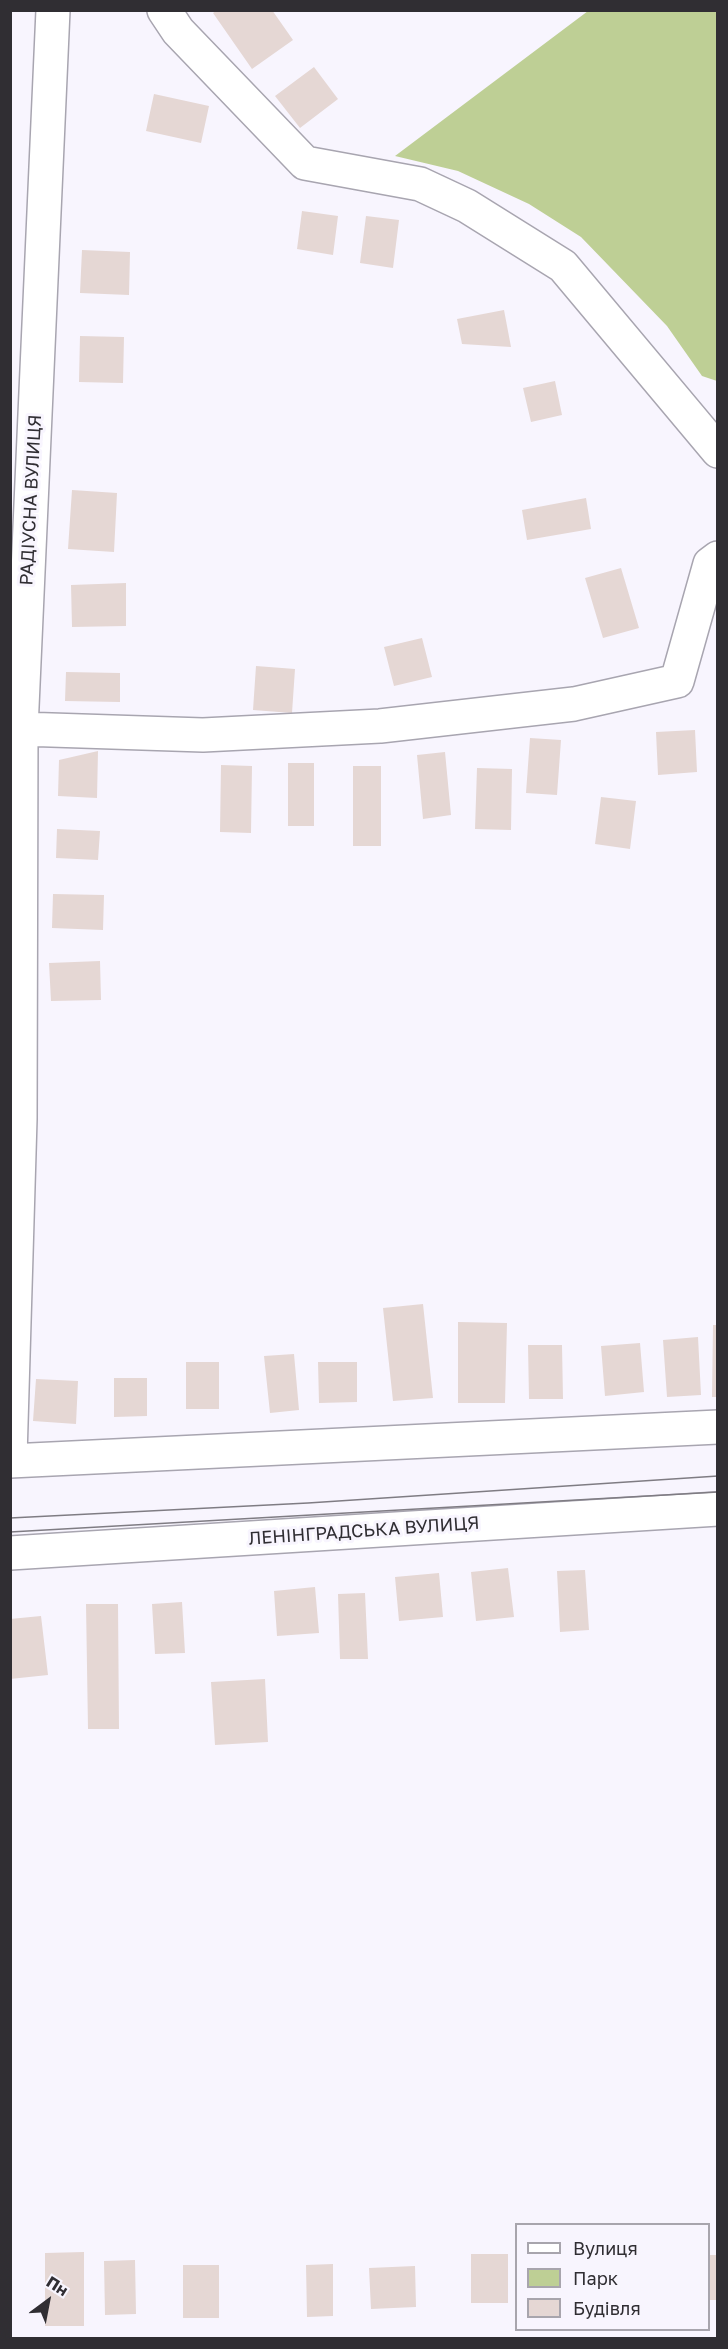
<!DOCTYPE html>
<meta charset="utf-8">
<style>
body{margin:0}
#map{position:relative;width:728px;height:2349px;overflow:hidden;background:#f8f5fe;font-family:"Golos Text",sans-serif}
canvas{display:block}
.frame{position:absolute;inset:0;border:12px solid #302e33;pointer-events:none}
.legend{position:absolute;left:515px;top:2223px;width:195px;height:108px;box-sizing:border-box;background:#f8f5fe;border:2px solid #a8a5ad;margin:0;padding:8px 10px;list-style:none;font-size:18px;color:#302e33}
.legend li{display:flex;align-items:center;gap:12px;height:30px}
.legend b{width:30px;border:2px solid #a8a5ad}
.north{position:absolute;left:18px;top:2271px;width:60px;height:60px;-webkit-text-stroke:4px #f8f5fe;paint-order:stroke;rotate:32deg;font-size:16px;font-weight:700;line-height:24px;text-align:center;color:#302e33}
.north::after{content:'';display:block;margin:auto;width:21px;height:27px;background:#302e33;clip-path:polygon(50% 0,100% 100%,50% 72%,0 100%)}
</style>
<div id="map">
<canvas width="728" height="2349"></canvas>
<div class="frame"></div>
<ul class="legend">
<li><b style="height:8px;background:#fff"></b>Вулиця</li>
<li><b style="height:16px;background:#becf95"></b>Парк</li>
<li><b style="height:16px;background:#e5d7d4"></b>Будівля</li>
</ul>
<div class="north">Пн</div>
</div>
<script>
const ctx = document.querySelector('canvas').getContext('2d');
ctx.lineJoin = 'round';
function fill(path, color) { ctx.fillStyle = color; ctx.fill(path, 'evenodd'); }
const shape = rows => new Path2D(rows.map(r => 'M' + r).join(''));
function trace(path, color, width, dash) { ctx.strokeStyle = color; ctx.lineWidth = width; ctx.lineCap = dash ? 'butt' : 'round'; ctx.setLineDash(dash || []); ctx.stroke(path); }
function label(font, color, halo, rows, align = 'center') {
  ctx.font = font + ' "Golos Text",sans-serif'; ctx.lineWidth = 6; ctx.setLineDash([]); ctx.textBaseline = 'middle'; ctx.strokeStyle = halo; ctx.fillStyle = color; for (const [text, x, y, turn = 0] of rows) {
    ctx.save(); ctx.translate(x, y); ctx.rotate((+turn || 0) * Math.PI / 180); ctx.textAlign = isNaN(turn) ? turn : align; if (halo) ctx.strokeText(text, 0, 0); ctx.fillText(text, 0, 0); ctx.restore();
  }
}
const green = shape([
 [588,11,717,11,717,381,702,376,667,326,581,237,529,204,458,171,395,156]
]);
const building = shape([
 [217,10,272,10,293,40,252,69,213,13],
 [314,67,338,99,300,128,275,96],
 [154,94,209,106,201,143,146,131],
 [302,211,338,216,333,255,297,249],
 [366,216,399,220,393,268,360,263],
 [82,250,130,252,129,295,80,293],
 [504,310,511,347,462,344,457,319],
 [80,336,124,337,123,383,79,382],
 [555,381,562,415,531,422,523,388],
 [72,490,117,493,114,552,68,549],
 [586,498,591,529,527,540,522,510],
 [621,568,639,628,603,638,585,578],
 [126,583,126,626,72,627,71,585],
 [422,638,432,677,394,686,384,647],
 [256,666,295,669,292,713,253,710],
 [66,672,120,673,120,702,65,701],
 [695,730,697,772,658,775,656,732],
 [530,738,561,740,557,795,526,793],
 [98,751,97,798,58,796,59,760],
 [445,752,451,815,423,819,417,755],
 [288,763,314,763,314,826,288,826],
 [221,765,252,766,251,833,220,832],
 [353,766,381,766,381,846,353,846],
 [477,768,512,769,511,830,475,829],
 [601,797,636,801,630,849,595,844],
 [57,829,100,831,98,860,56,858],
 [53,894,104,895,103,930,52,928],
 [100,961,101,1000,51,1001,49,963],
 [423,1304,433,1398,393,1401,383,1308],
 [458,1322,507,1323,505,1403,458,1403],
 [713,1325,718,1325,718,1397,712,1397],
 [698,1337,701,1395,667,1397,663,1340],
 [640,1343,644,1392,605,1396,601,1346],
 [528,1345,562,1345,563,1399,529,1399],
 [294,1354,299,1410,270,1413,264,1356],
 [186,1362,219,1362,219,1409,186,1409],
 [318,1362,357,1362,357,1402,319,1403],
 [114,1378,147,1378,147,1416,114,1417],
 [36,1379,78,1381,76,1424,33,1421],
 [508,1568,514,1617,476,1621,471,1572],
 [585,1570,589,1630,560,1632,557,1571],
 [439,1573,443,1617,399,1621,395,1577],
 [315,1587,319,1633,277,1636,274,1591],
 [365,1593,368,1659,340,1659,338,1594],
 [182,1602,185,1653,155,1654,152,1604],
 [86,1604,118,1604,119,1729,88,1729],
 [41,1616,48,1675,10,1679,10,1619],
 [265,1679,268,1742,215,1745,211,1682],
 [84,2252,84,2326,45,2326,45,2253],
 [471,2254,508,2254,508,2303,471,2303],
 [708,2255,718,2255,718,2300,708,2300],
 [135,2260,136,2314,105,2315,104,2261],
 [333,2264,333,2316,307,2317,306,2265],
 [183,2265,219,2265,219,2318,183,2318],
 [415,2266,416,2307,371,2309,369,2268]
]);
const minor = shape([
 [164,10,178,31,305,163,420,184,467,206,563,266,718,451],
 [21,729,203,735,380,726,574,704,677,681,710,564,718,558],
 [10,1457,20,1119,21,729,53,10],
 [10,1461,718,1427],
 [10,1553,718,1509]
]);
const tram = shape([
 [10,1518,308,1503,718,1476],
 [10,1532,718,1492]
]);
const streetNames = [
 ["РАДІУСНА ВУЛИЦЯ",31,500,-87],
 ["ЛЕНІНГРАДСЬКА ВУЛИЦЯ",364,1531,-4]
];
fill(green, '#becf95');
fill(building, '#e5d7d4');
trace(minor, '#a8a5b0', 36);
trace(minor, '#fff', 33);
trace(tram, '#7f7c83', 1.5);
label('18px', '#302e33', '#f8f5fe', streetNames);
</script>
